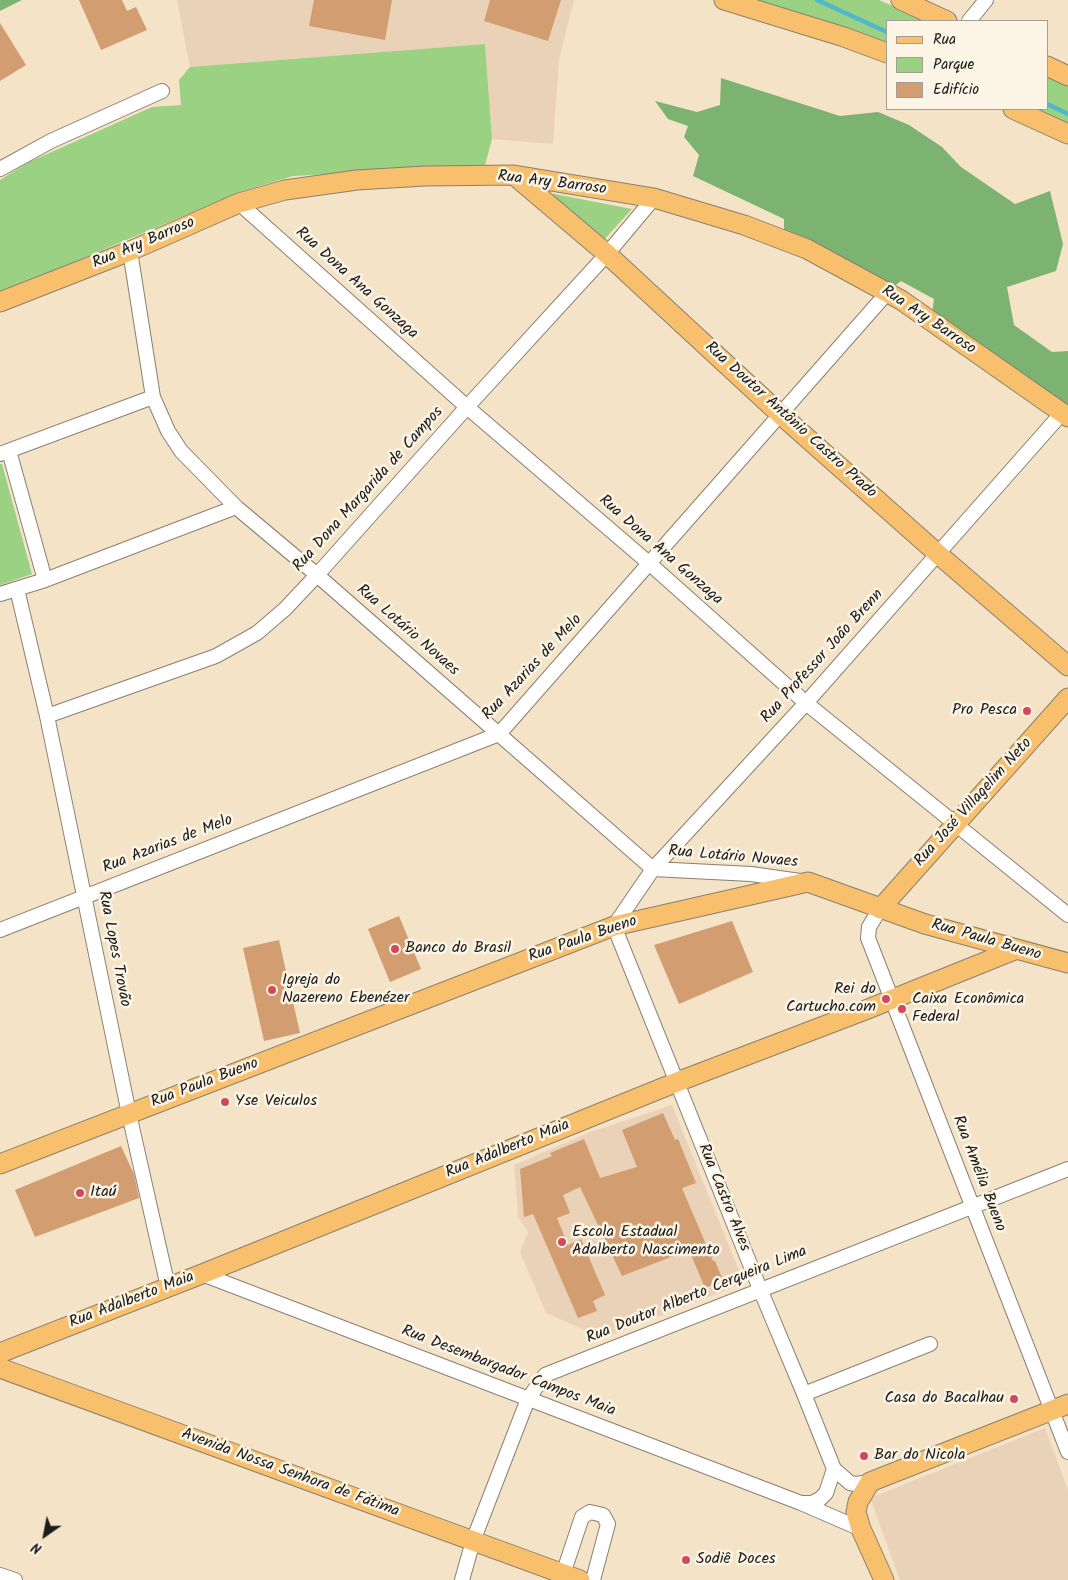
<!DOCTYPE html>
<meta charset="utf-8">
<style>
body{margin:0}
#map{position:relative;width:1068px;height:1580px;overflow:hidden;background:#f4e3c7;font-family:Kalam,sans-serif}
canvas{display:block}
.legend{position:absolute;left:886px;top:20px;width:162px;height:90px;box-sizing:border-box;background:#fcf5e5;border:1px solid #a29e95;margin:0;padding:6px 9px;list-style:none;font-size:15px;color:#1c1c1c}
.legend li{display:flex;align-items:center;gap:10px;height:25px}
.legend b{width:25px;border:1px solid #a29e95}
.north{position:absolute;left:20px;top:1510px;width:50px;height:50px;-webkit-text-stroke:4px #fcf5e5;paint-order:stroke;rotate:213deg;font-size:14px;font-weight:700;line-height:20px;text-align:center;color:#1c1c1c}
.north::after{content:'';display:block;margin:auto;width:18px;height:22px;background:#1c1c1c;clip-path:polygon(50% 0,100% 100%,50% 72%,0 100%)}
</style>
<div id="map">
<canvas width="1068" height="1580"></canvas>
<ul class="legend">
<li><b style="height:6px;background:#f8bf6c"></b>Rua</li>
<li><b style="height:14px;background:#9bd183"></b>Parque</li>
<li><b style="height:14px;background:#d19d71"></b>Edifício</li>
</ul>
<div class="north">N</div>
</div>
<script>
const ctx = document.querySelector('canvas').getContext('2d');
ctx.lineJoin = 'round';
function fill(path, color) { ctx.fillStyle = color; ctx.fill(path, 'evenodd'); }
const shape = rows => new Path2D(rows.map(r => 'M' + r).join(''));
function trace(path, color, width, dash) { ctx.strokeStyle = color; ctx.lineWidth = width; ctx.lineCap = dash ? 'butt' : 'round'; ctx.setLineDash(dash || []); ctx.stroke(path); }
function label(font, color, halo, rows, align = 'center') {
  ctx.font = font + ' Kalam,sans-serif'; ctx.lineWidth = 5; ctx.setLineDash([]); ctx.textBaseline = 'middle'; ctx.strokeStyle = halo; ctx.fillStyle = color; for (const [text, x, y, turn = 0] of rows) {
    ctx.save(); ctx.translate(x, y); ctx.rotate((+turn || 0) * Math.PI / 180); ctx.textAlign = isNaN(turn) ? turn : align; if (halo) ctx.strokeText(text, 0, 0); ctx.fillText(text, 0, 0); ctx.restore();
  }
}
const built = shape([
 [177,0,574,0,559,59,553,144,492,139,485,44,190,67],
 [672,1105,744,1283,603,1338,546,1313,520,1252,528,1232,518,1217,514,1165,588,1133],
 [1045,1428,1068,1490,1068,1580,900,1580,870,1498]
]);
const green = shape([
 [758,0,879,0,926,21,887,21,887,43],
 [485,44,492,139,485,165,293,176,240,192,22,284,0,292,0,180,27,163,152,107,181,105,179,80,190,67],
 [1047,75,1068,84,1068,126,1031,109,1047,109],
 [549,193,632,209,602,242],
 [0,464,2,464,32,574,0,585]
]);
const forest = shape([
 [0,0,22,0,0,11],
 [721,78,840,116,878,112,909,125,942,147,961,167,1015,204,1050,191,1063,244,1056,271,1007,287,1014,325,1052,352,1068,351,1068,417,932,314,934,299,901,281,887,292,784,231,784,219,693,176,699,155,684,137,688,126,668,119,655,101,697,112,720,105]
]);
const stream = shape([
 [817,0,887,32],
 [1047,104,1068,114]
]);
const building = shape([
 [79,0,122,0,127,11,136,7,147,30,101,50],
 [314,0,392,0,385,40,309,26],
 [490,0,561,0,548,41,484,21],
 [0,23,26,65,0,81],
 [399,916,421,969,390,982,368,929],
 [732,921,753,972,679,1004,654,945],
 [279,940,300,1033,264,1041,243,948],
 [663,1113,675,1140,678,1139,696,1183,682,1188,713,1261,715,1261,723,1280,705,1288,689,1250,622,1276,580,1187,563,1195,570,1213,557,1218,568,1245,581,1239,605,1295,593,1301,597,1311,578,1318,533,1214,524,1217,520,1169,552,1156,550,1153,584,1139,600,1178,637,1167,622,1130],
 [121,1146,134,1174,139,1198,35,1237,15,1190]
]);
const minor = shape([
 [969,21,986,0],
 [0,169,51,141,162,91],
 [239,203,467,407,650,564,806,703,1068,915],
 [130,251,153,397,168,431,181,451,236,507,317,575,653,869,751,874,800,881],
 [9,451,45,580],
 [0,454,153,397],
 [17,589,47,716,129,1114,168,1287],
 [0,594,45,580,236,507],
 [47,716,216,656,257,633,285,609,317,575,467,407,607,254,654,198],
 [880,909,869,927,868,938,1068,1452],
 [0,930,499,734,887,293],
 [202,1274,801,1503,861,1529],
 [804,1394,930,1344],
 [870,1482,856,1484,850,1483,834,1469,804,1394,760,1289,614,926,653,869,806,703,1062,413],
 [801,1503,812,1503,820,1499,826,1493,834,1469],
 [563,1574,582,1517,590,1512,603,1515,608,1524,593,1580],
 [0,1575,15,1580],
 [462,1580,473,1541,528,1399,545,1375,1068,1169]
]);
const major = shape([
 [724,0,844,37,887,53],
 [901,0,947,21],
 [1047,66,1068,76],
 [1013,109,1068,134],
 [515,176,607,254,780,414,938,554,1068,666],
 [0,302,130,251,239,203,285,190,357,180,425,176,514,175,654,198,744,225,807,249,901,300,1068,417],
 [880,909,1068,698],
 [0,1164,614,926,808,882,925,924,1068,963],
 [0,1353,202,1274,677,1082,868,1009,1017,949],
 [0,1368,580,1580],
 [884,1580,861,1529,856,1512,858,1502,870,1482,1068,1404]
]);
const markers = [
 [1027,711,5,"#d1495b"],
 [395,949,5,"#d1495b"],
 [272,990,5,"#d1495b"],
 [886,999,5,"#d1495b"],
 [902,1009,5,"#d1495b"],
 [225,1102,5,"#d1495b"],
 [80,1193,5,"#d1495b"],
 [562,1242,5,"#d1495b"],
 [1014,1399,5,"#d1495b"],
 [864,1456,5,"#d1495b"],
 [686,1560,5,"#d1495b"]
];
const streetNames = [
 ["Rua Ary Barroso",552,184,7],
 ["Rua Ary Barroso",144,244,-23],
 ["Rua Dona Ana Gonzaga",356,284,42],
 ["Rua Ary Barroso",928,321,34],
 ["Rua Doutor Antônio Castro Prado",790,421,42],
 ["Rua Dona Margarida de Campos",369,490,-48],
 ["Rua Dona Ana Gonzaga",660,551,41],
 ["Rua Lotário Novaes",407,631,41],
 ["Rua Professor João Brenn",823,657,-48],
 ["Rua Azarias de Melo",533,668,-47],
 ["Rua José Villagelim Neto",974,803,-48],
 ["Rua Azarias de Melo",168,845,-21],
 ["Rua Lotário Novaes",733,858,5],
 ["Rua Paula Bueno",583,940,-19],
 ["Rua Paula Bueno",986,941,16],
 ["Rua Lopes Trovão",113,949,79],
 ["Rua Paula Bueno",205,1084,-21],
 ["Rua Adalberto Maia",508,1150,-22],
 ["Rua Amélia Bueno",978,1174,69],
 ["Rua Castro Alves",723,1198,68],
 ["Rua Doutor Alberto Cerqueira Lima",697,1296,-22],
 ["Rua Adalberto Maia",132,1301,-21],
 ["Rua Desembargador Campos Maia",508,1372,21],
 ["Avenida Nossa Senhora de Fátima",290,1474,20]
];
const poiNames = [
 ["Pro Pesca",1017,711,"right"],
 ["Banco do Brasil",405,949],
 ["Igreja do",282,981],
 ["Nazereno Ebenézer",282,999],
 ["Rei do",876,990,"right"],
 ["Cartucho.com",876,1008,"right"],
 ["Caixa Econômica",912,1000],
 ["Federal",912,1018],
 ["Yse Veiculos",235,1102],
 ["Itaú",90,1193],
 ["Escola Estadual",572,1233],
 ["Adalberto Nascimento",572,1251],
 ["Casa do Bacalhau",1004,1399,"right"],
 ["Bar do Nicola",874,1456],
 ["Sodiê Doces",696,1560]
];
fill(built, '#ead2b8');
fill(green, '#9bd183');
fill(forest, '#7cb371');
trace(stream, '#4fb9cb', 4.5);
fill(building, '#d19d71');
trace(minor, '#888072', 16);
trace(major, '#888072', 21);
trace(minor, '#fff', 14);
trace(major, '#f8bf6c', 19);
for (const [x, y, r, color] of markers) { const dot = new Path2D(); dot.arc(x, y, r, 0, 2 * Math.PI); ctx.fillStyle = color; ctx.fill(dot); trace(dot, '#fcf5e5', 2); }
label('16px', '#1c1c1c', '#fcf5e5', streetNames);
label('16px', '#1c1c1c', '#fcf5e5', poiNames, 'left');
</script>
